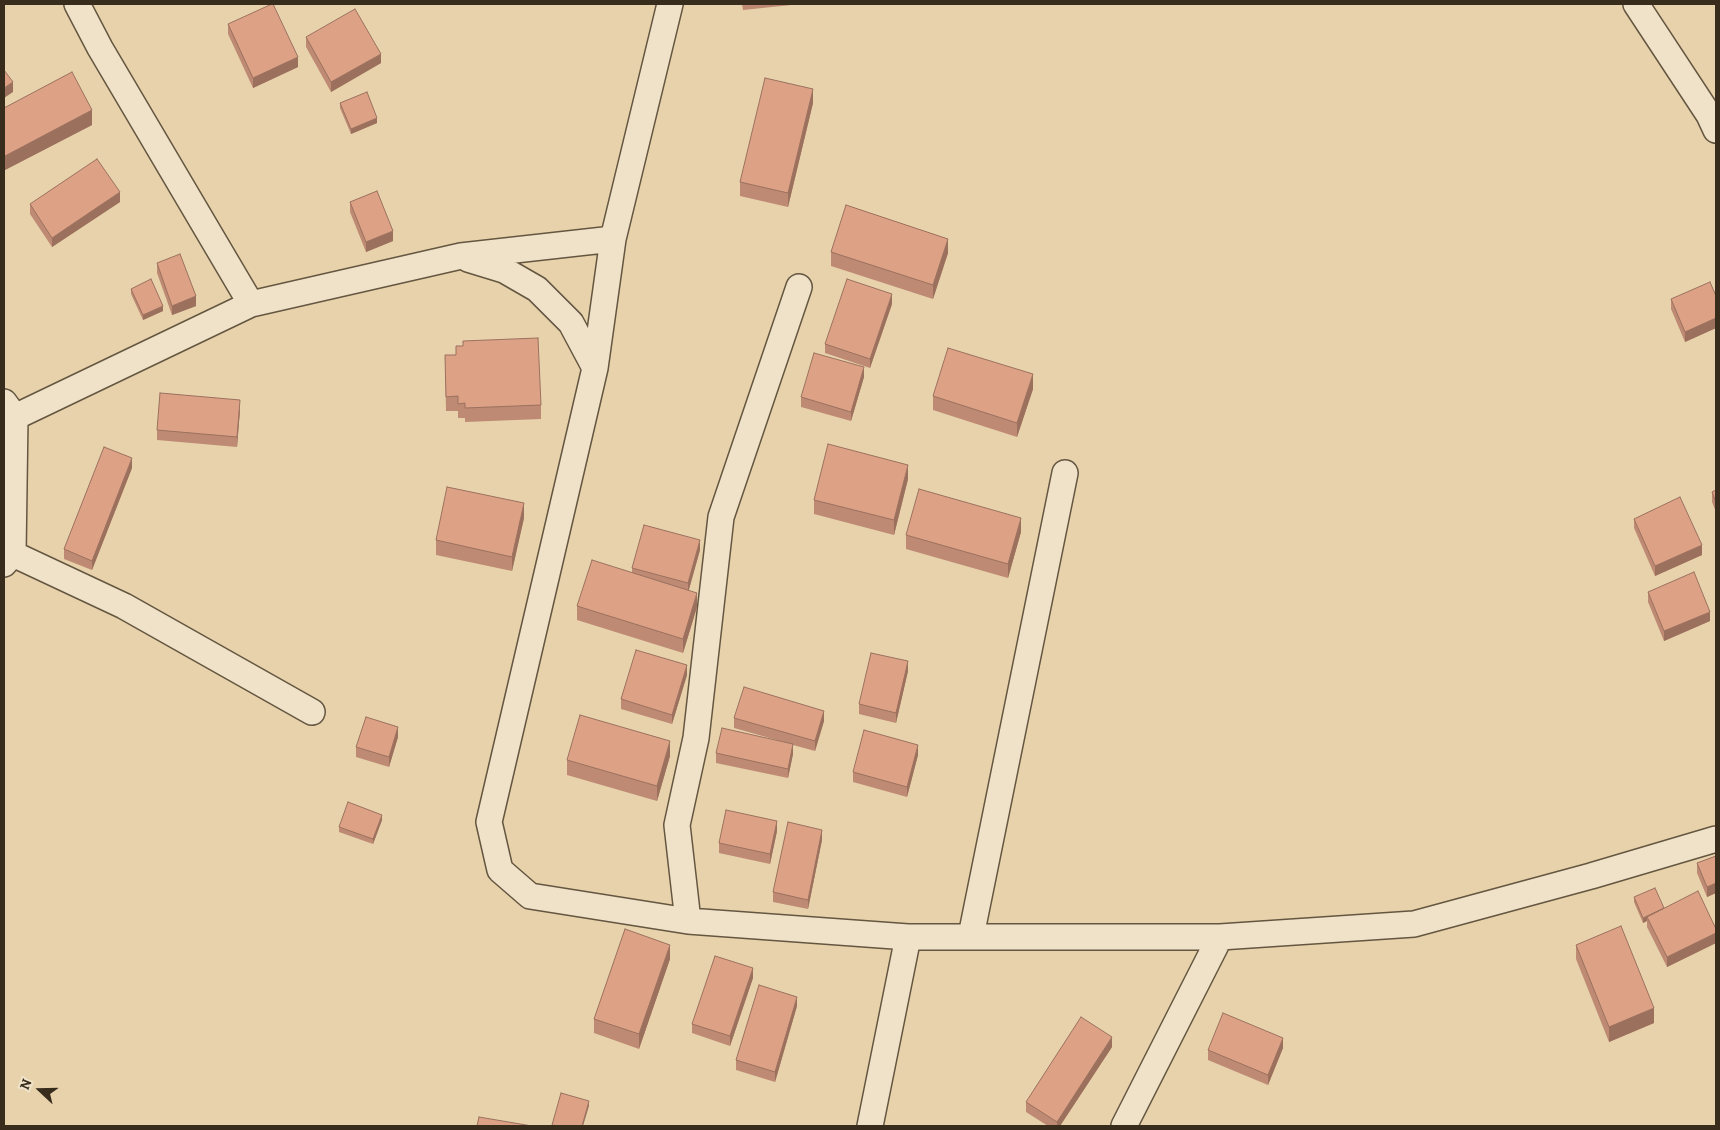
<!DOCTYPE html>
<style>
body{margin:0}
#map{position:relative;width:1720px;height:1130px;overflow:hidden;background:#e7d2ab;font-family:Alegreya,serif}
canvas{display:block}
.frame{position:absolute;inset:0;border:5px solid #382c1d;pointer-events:none}
.north{position:absolute;left:15px;top:1065px;width:50px;height:50px;-webkit-text-stroke:4px #efe2c8;paint-order:stroke;rotate:291deg;font-size:14px;font-weight:700;line-height:20px;text-align:center;color:#382c1d}
.north::after{content:'';display:block;margin:auto;width:18px;height:22px;background:#382c1d;clip-path:polygon(50% 0,100% 100%,50% 72%,0 100%)}
</style>
<div id="map">
<canvas width="1720" height="1130"></canvas>
<div class="frame"></div>
<div class="north">N</div>
</div>
<script>
const ctx = document.querySelector('canvas').getContext('2d');
ctx.lineJoin = 'round';
const shape = rows => new Path2D(rows.map(r => 'M' + r).join(''));
function trace(path, color, width, dash) { ctx.strokeStyle = color; ctx.lineWidth = width; ctx.lineCap = dash ? 'butt' : 'round'; ctx.setLineDash(dash || []); ctx.stroke(path); }
function fill(path, color) { ctx.fillStyle = color; ctx.fill(path, 'evenodd'); }
const minor = shape([
 [77,4,100,48,251,304],
 [670,4,613,239,595,368,489,822,500,870,530,896,688,921,908,937,1220,937,1414,924,1591,876,1716,839],
 [1636,4,1709,115,1716,130],
 [468,259,504,270,537,289,571,323,595,368],
 [4,402,15,417,13,554,4,564],
 [15,417,251,304,461,256,613,239],
 [13,554,124,606,312,712],
 [688,921,677,825,696,738,721,517,799,287],
 [971,936,1065,473],
 [870,1126,908,937],
 [1124,1126,1220,937]
]);
const wall = shape([
 [742,4,801,4,743,10],
 [228,24,298,67,253,88,228,34],
 [306,37,381,63,331,92,306,47],
 [340,103,377,123,351,134,340,108],
 [813,103,788,207,740,196,740,182],
 [4,108,92,125,5,170,4,168],
 [120,202,52,247,30,214,30,204],
 [350,202,393,241,366,252,350,212],
 [831,252,948,253,933,299,831,266],
 [157,263,196,306,172,315,157,273],
 [131,289,163,311,143,320,131,294],
 [1716,296,1716,328,1685,342,1671,309,1671,299],
 [892,304,870,368,825,353,825,344],
 [445,355,541,405,541,419,465,422,465,418,458,418,458,411,446,411],
 [864,377,851,421,801,407,801,397],
 [1033,389,1017,437,933,410,933,396],
 [240,410,237,447,157,440,157,430],
 [132,468,92,570,64,559,64,549],
 [908,479,894,535,814,514,814,500],
 [1716,490,1716,512,1712,502,1712,492],
 [524,518,512,571,436,555,436,540],
 [1634,519,1702,555,1655,576,1634,528],
 [1021,532,1008,578,906,549,906,535],
 [700,550,689,590,697,607,683,653,577,620,577,606,632,573,632,568],
 [1648,592,1710,621,1664,641,1648,602],
 [908,671,896,723,859,714,859,704],
 [687,675,672,724,621,709,621,699],
 [734,718,824,721,815,751,793,745,793,754,788,778,716,763,716,753,784,742,734,728],
 [398,737,389,767,356,757,356,747],
 [918,755,907,797,853,782,853,772],
 [670,756,657,801,567,775,567,760],
 [382,820,373,844,339,832,339,827],
 [777,831,770,864,719,853,719,843],
 [822,840,808,909,773,902,773,892],
 [1716,856,1716,893,1707,897,1697,873,1697,863],
 [1634,897,1664,908,1716,929,1716,943,1667,967,1647,927,1647,921,1643,923,1634,902],
 [1576,945,1654,1023,1609,1042,1576,959],
 [670,959,639,1049,594,1033,594,1019],
 [753,978,730,1046,692,1033,692,1024],
 [797,1006,775,1082,736,1070,736,1060],
 [1112,1047,1060,1126,1048,1126,1026,1112,1026,1102],
 [1283,1048,1268,1085,1208,1060,1208,1050]
]);
const shadedWall = shape([
 [381,54,381,63,331,92,331,82],
 [298,57,298,67,253,88,253,78],
 [13,82,13,92,4,98,4,88],
 [813,89,813,103,788,207,788,193],
 [92,110,92,125,5,170,5,156],
 [377,118,377,123,351,134,351,129],
 [120,192,120,202,52,247,52,238],
 [393,231,393,241,366,252,366,242],
 [948,239,948,253,933,299,933,285],
 [892,294,892,304,870,368,870,359],
 [196,296,196,306,172,315,172,306],
 [163,306,163,311,143,320,143,315],
 [1716,318,1716,328,1685,342,1685,332],
 [864,367,864,377,851,421,851,412],
 [1033,374,1033,389,1017,437,1017,423],
 [240,400,240,410,237,447,237,437],
 [132,458,132,468,92,570,92,561],
 [908,465,908,479,894,535,894,520],
 [524,503,524,518,512,571,512,557],
 [1021,518,1021,532,1008,578,1008,564],
 [700,540,700,550,688,592,688,583],
 [1702,545,1702,555,1655,576,1655,566],
 [697,593,697,607,683,653,683,639],
 [1710,612,1710,621,1664,641,1664,631],
 [908,661,908,671,896,723,896,713],
 [687,665,687,675,672,724,672,715],
 [824,711,824,721,815,751,815,741],
 [398,727,398,737,389,767,389,757],
 [670,741,670,756,657,801,657,786],
 [793,744,793,754,788,778,788,769],
 [918,745,918,755,907,797,907,787],
 [382,815,382,820,373,844,373,839],
 [777,821,777,831,770,864,770,854],
 [822,830,822,840,808,909,808,900],
 [1716,883,1716,893,1707,897,1707,887],
 [1664,909,1647,917,1647,921,1643,923,1643,918],
 [1716,933,1716,943,1667,967,1667,957],
 [670,945,670,959,639,1049,639,1034],
 [753,968,753,978,730,1046,730,1036],
 [797,997,797,1006,775,1082,775,1072],
 [1654,1008,1654,1023,1609,1042,1609,1027],
 [1112,1037,1112,1047,1060,1126,1057,1126,1057,1122],
 [1283,1038,1283,1048,1268,1085,1268,1075],
 [589,1101,589,1106,583,1126,582,1126]
]);
const building = shape([
 [272,4,273,4,298,57,253,78,228,24,272,4],
 [355,9,381,54,331,82,306,37,355,9],
 [4,70,13,82,4,88,4,70],
 [72,72,92,110,5,156,4,154,4,108,72,72],
 [765,78,813,89,788,193,740,182,765,78],
 [367,92,377,118,351,129,340,103,367,92],
 [97,159,120,192,52,238,30,204,97,159],
 [377,191,393,231,366,242,350,202,377,191],
 [846,205,948,239,933,285,831,252,846,205],
 [180,254,196,296,172,306,157,263,180,254],
 [151,279,163,306,143,315,131,289,151,279],
 [847,279,892,294,870,359,825,344,847,279],
 [1710,282,1716,296,1716,318,1685,332,1671,299,1710,282],
 [538,338,541,405,465,408,465,403,458,404,458,396,446,397,445,355,456,355,456,346,463,346,463,341,538,338],
 [948,348,1033,374,1017,423,933,396,948,348],
 [814,353,864,367,851,412,801,397,814,353],
 [160,393,240,400,237,437,157,430,160,393],
 [828,444,908,465,894,520,814,500,828,444],
 [104,447,132,458,92,561,64,549,104,447],
 [447,487,524,503,512,557,436,540,447,487],
 [919,489,1021,518,1008,564,906,535,919,489],
 [1716,490,1716,502,1712,492,1716,490],
 [1680,497,1702,545,1655,566,1634,519,1680,497],
 [644,525,700,540,688,583,632,568,644,525],
 [592,560,697,593,683,639,577,606,592,560],
 [1694,572,1710,612,1664,631,1648,592,1694,572],
 [636,650,687,665,672,715,621,699,636,650],
 [871,653,908,661,896,713,859,704,871,653],
 [744,687,824,711,815,741,734,718,744,687],
 [580,715,670,741,657,786,567,760,580,715],
 [366,717,398,727,389,757,356,747,366,717],
 [722,728,793,744,788,769,716,753,722,728],
 [864,730,918,745,907,787,853,772,864,730],
 [348,802,382,815,373,839,339,827,348,802],
 [726,810,777,821,770,854,719,843,726,810],
 [788,822,822,830,808,900,773,892,788,822],
 [1716,856,1716,883,1707,887,1697,863,1716,856],
 [1655,888,1664,908,1643,918,1634,897,1655,888],
 [1698,891,1716,929,1716,933,1667,957,1647,917,1698,891],
 [1621,926,1654,1008,1609,1027,1576,945,1621,926],
 [625,929,670,945,639,1034,594,1019,625,929],
 [715,956,753,968,730,1036,692,1024,715,956],
 [759,985,797,997,775,1072,736,1060,759,985],
 [1223,1013,1283,1038,1268,1075,1208,1050,1223,1013],
 [1081,1017,1112,1037,1057,1122,1026,1102,1081,1017],
 [561,1093,589,1101,582,1126,559,1126,552,1125,561,1093],
 [479,1117,532,1126,477,1126,479,1117]
]);
trace(minor, '#645640', 28);
trace(minor, '#efe2c8', 25);
fill(wall, '#be8a73');
fill(shadedWall, '#9b715e');
fill(building, '#dda186');
trace(building, '#9b715e', 1);
</script>
